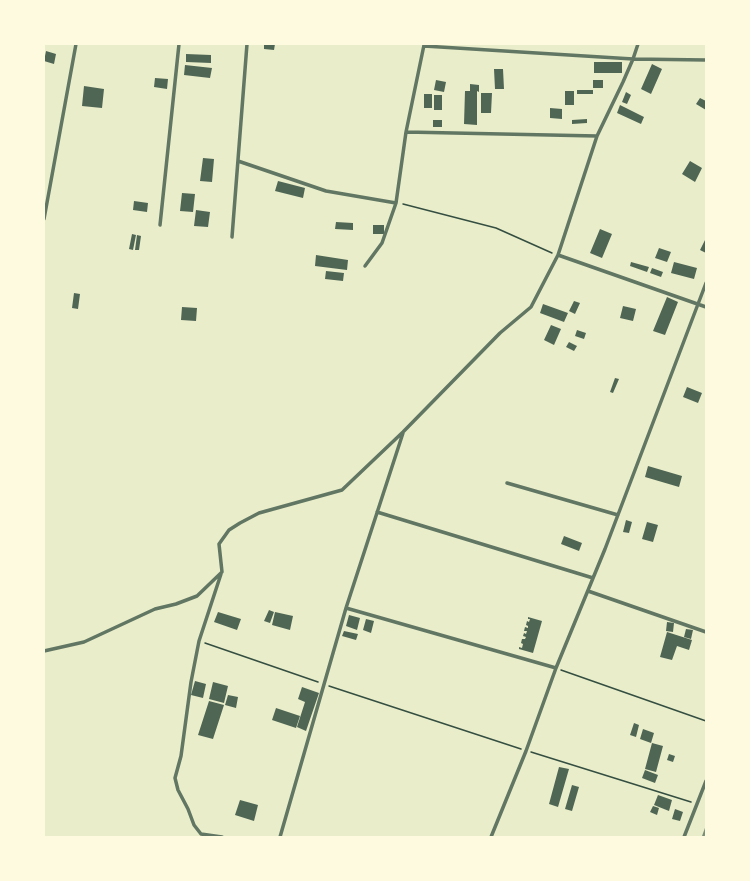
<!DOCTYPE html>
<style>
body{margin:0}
#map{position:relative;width:750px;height:881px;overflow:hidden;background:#e9edc9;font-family:"Space Grotesk",sans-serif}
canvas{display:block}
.frame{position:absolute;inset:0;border:45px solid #fefae0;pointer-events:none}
</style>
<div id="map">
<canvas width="750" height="881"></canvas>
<div class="frame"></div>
</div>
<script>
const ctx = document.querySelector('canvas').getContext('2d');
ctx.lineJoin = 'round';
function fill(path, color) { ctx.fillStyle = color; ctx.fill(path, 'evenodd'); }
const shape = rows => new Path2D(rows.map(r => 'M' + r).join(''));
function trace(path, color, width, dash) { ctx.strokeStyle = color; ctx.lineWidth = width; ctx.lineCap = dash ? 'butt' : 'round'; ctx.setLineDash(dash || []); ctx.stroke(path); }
const building = shape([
 [264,44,275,44,274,50,264,49],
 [46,51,56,54,54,64,44,61],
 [186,54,211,55,211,63,186,62],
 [594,62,622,62,622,73,594,73],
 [652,64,662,69,651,94,641,89],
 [185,65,212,68,210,78,184,75],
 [494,69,503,69,504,89,495,89],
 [155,78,168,79,167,89,154,87],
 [436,80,446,82,444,92,434,90],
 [593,80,603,80,603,88,593,88],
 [470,84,479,85,479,92,477,91,477,125,464,124,465,91,470,91],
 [84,86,104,89,102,108,82,106],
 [577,90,593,90,593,94,577,94],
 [565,91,574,91,574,105,565,105],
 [626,92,631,95,627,104,622,102],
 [481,93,492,93,491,113,481,113],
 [424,94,432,94,432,108,424,108],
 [434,95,442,95,442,110,434,110],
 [700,98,706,101,706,110,696,104],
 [620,105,644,117,641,124,617,113],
 [550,108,562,109,562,119,550,118],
 [587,119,587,123,572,124,572,120],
 [433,120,442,120,442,127,433,127],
 [203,158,214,159,212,182,200,181],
 [690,161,702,168,695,182,682,174],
 [278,181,305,188,303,198,275,191],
 [182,193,195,194,193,212,180,211],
 [134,201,148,203,147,212,133,210],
 [196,210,210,212,208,227,194,226],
 [336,222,353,223,353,230,335,229],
 [373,225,384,225,384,234,373,234],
 [600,229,612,234,602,258,590,253],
 [132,234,136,235,133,250,129,249],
 [137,235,141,236,139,250,135,250],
 [706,238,706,253,700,250],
 [659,248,671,252,667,262,655,258],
 [316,255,348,260,347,270,315,266],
 [631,262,649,267,647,272,630,266],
 [674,262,697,268,694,279,671,273],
 [652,268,663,272,661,277,650,273],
 [326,271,344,273,343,281,325,279],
 [74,293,80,294,78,309,72,308],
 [667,297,678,302,665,335,653,331],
 [574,301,580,303,575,314,569,311],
 [543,304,568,313,564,322,540,313],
 [623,306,636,309,633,321,620,318],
 [182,307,197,308,196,321,181,320],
 [551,325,561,329,554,345,544,340],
 [577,330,586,333,584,339,575,336],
 [569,342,577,346,574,351,566,347],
 [615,378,619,379,613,393,610,392],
 [687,387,702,393,698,403,683,397],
 [648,466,682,476,679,487,645,477],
 [626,520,632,522,629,533,623,532],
 [647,522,658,525,653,542,642,539],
 [564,536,582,543,579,551,561,544],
 [269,610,274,612,270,623,264,621],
 [218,612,241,619,237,630,214,622],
 [275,612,293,616,290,630,272,625],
 [349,615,360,618,357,630,346,626],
 [528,617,542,621,533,653,519,649,519,647,522,648,523,644,521,643,522,639,525,639,526,637,523,636,524,633,526,634,527,631,524,631,525,627,528,628,528,626,526,625,527,621,529,622,530,619,528,619],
 [366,619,374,621,371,633,363,630],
 [667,622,674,623,673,632,666,631],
 [686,629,693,630,691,639,684,637],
 [344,631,358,634,356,640,342,636],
 [667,632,692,640,689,650,677,646,672,660,660,657],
 [195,681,206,684,203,698,191,695],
 [213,682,228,686,224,703,209,699],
 [302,687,319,693,306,731,297,727,305,702,298,699],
 [228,695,238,697,236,708,225,705],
 [209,701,224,705,213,739,198,735],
 [276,708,300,716,296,728,272,720],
 [634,723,639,725,636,737,630,735],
 [643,729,654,733,651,743,640,739],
 [652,743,663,746,656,772,645,769],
 [669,754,675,756,673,762,667,760],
 [559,767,569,769,558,807,549,804],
 [645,770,658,775,655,783,642,778],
 [572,785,579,787,572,811,565,809],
 [658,795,672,800,669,811,654,805],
 [240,800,258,805,254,821,235,815],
 [653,806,659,808,657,815,650,812],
 [675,809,683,812,680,821,672,819]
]);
const path = shape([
 [403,204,496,228,552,253],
 [205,643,318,682],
 [561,670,706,721],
 [329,686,521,749],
 [531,752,691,802]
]);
const minor = shape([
 [424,46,633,59,706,60],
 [406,132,597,136],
 [238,161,326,191,396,203],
 [44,219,76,44],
 [160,225,179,44],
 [232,237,247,44],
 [558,255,706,307],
 [365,266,382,243,396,203,406,132,424,45],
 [507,483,618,515],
 [377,512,593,578],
 [221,574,199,641,191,682,181,756,175,778,178,790,188,809,194,825,201,834,222,837],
 [588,591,706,632],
 [346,608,556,668],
 [44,651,84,642,155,609,176,604,197,596,222,572,219,544,229,530,240,523,259,513,342,490,403,432,500,333,531,307,558,255,597,136,623,82,633,59,638,44],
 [280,837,346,608,403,433],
 [491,837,526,751,556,668,605,549,706,283],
 [684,837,706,781]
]);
const rail = shape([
 [703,837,706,829]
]);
fill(building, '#4f6655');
trace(path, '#344e41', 1.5);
trace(minor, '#617663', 3.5);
trace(rail, '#7c8e77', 2.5);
</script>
